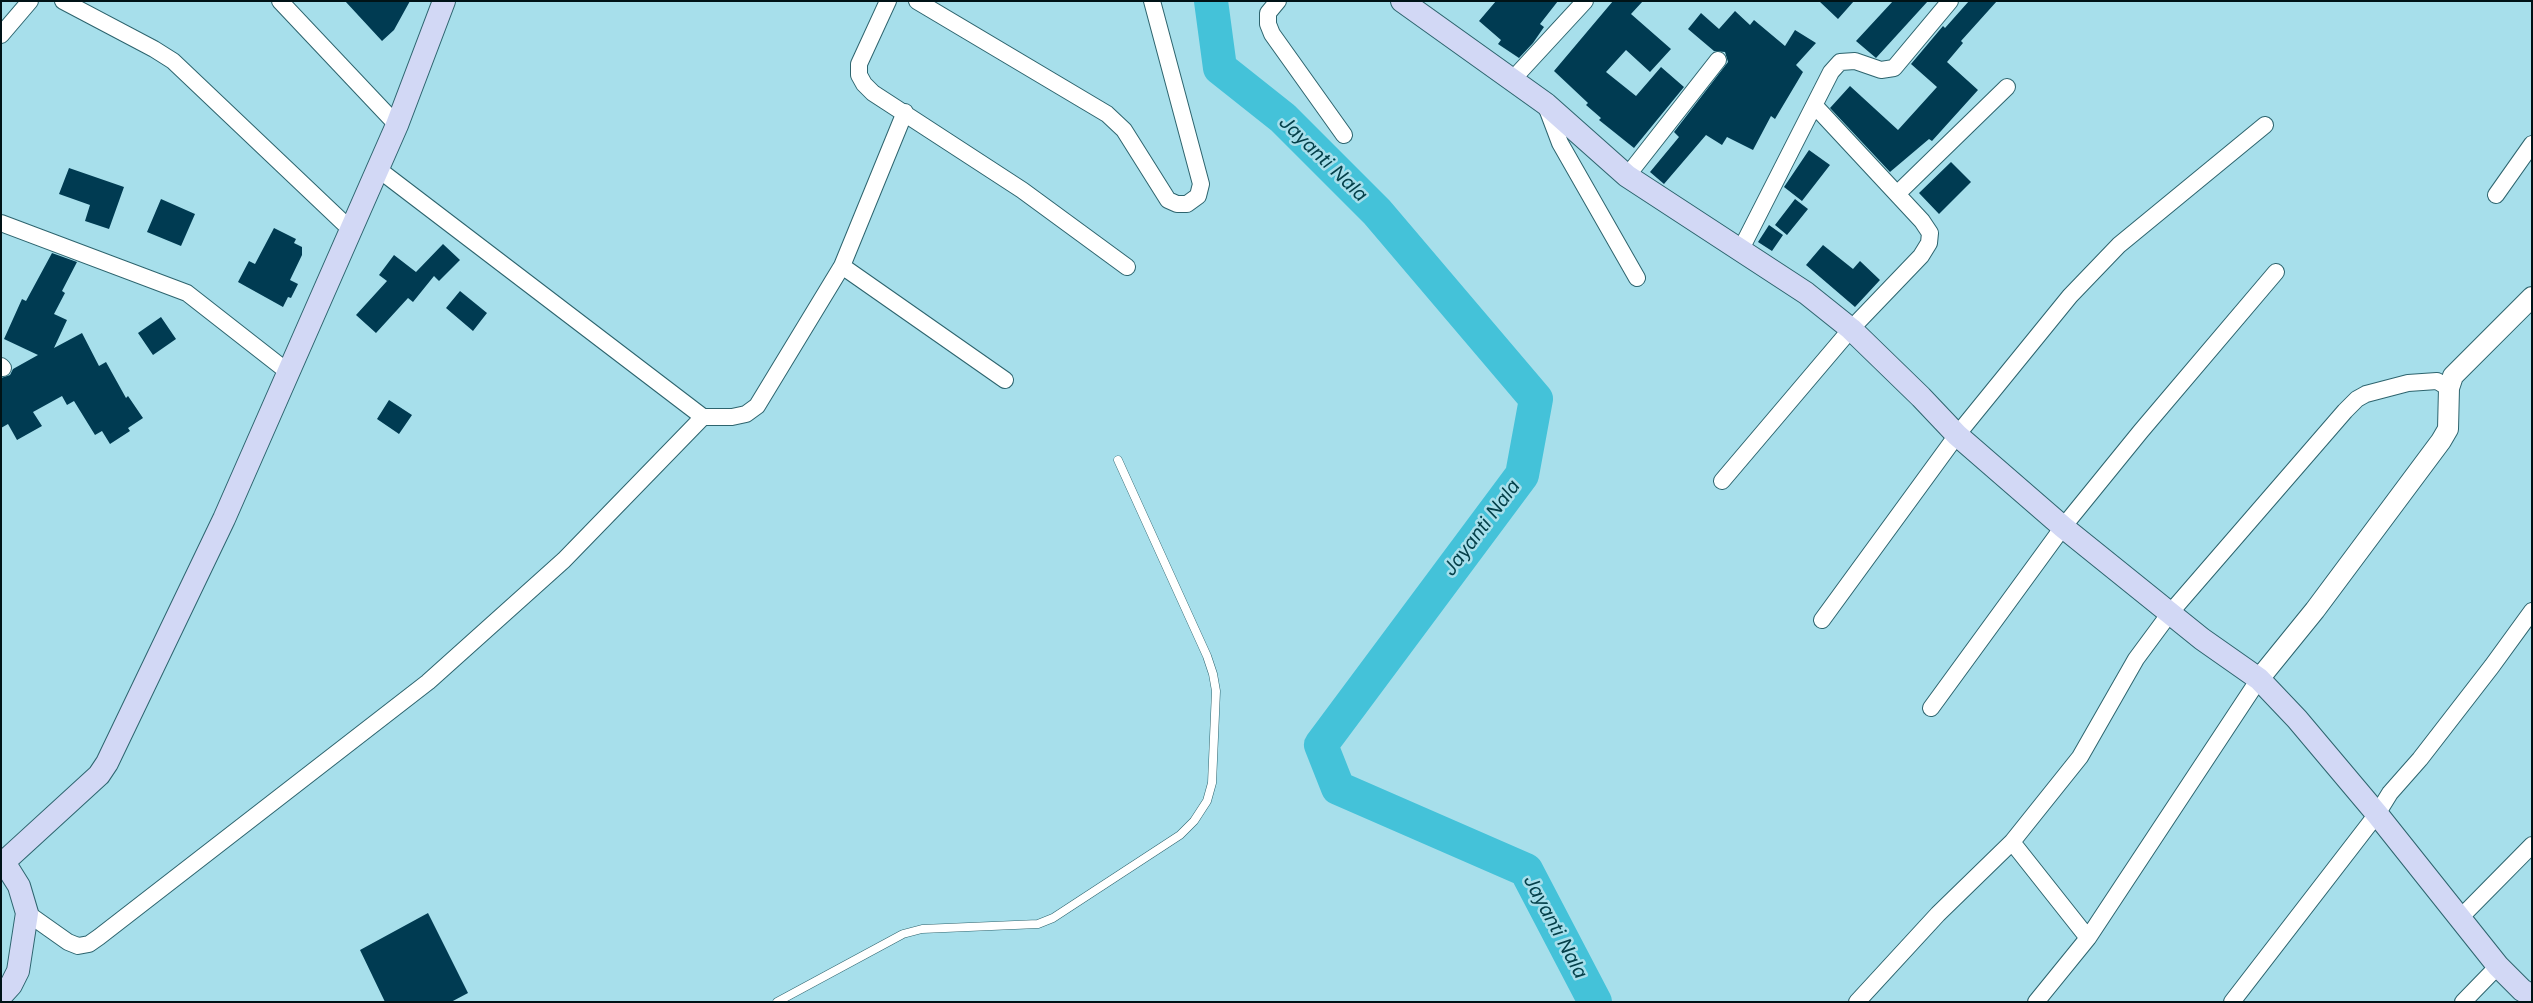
<!DOCTYPE html>
<style>
body{margin:0}
#map{position:relative;width:2533px;height:1003px;overflow:hidden;background:#a7dfeb;font-family:Inter,sans-serif}
canvas{display:block}
.frame{position:absolute;inset:0;border:2px solid #001317;pointer-events:none}
</style>
<div id="map">
<canvas width="2533" height="1003"></canvas>
<div class="frame"></div>
</div>
<script>
const ctx = document.querySelector('canvas').getContext('2d');
ctx.lineJoin = 'round';
const shape = rows => new Path2D(rows.map(r => 'M' + r).join(''));
function trace(path, color, width, dash) { ctx.strokeStyle = color; ctx.lineWidth = width; ctx.lineCap = dash ? 'butt' : 'round'; ctx.setLineDash(dash || []); ctx.stroke(path); }
function fill(path, color) { ctx.fillStyle = color; ctx.fill(path, 'evenodd'); }
function label(font, color, halo, rows, align = 'center') {
  ctx.font = font + ' Inter,sans-serif'; ctx.lineWidth = 5; ctx.setLineDash([]); ctx.textBaseline = 'middle'; ctx.strokeStyle = halo; ctx.fillStyle = color; for (const [text, x, y, turn = 0] of rows) {
    ctx.save(); ctx.translate(x, y); ctx.rotate((+turn || 0) * Math.PI / 180); ctx.textAlign = isNaN(turn) ? turn : align; if (halo) ctx.strokeText(text, 0, 0); ctx.fillText(text, 0, 0); ctx.restore();
  }
}
const river = shape([
 [1211,1,1220,68,1283,118,1377,212,1536,399,1522,475,1321,745,1338,788,1526,870,1595,1002]
]);
const building = shape([
 [345,1,410,1,394,30,382,41],
 [1496,1,1558,1,1540,24,1544,27,1533,43,1519,58,1498,44,1501,40,1479,21],
 [1613,1,1643,1,1631,14,1671,49,1650,72,1626,50,1606,72,1636,96,1661,67,1684,87,1634,148,1599,120,1601,118,1586,105,1588,103,1554,71],
 [1819,1,1854,1,1838,19],
 [1893,1,1928,1,1876,58,1856,41],
 [1969,1,1997,1,1961,41,1963,43,1947,62,1978,90,1932,141,1929,139,1890,172,1830,108,1850,86,1898,130,1937,87,1911,64,1943,26,1945,28],
 [1735,11,1750,25,1754,20,1785,46,1795,30,1816,43,1796,65,1803,72,1775,119,1771,116,1753,150,1727,137,1722,145,1706,135,1664,184,1650,172,1679,137,1674,132,1728,62,1725,52,1714,51,1688,29,1701,13,1719,29],
 [1809,150,1830,165,1802,201,1784,187],
 [1951,162,1971,182,1939,214,1919,193],
 [69,168,124,187,109,229,85,221,90,205,59,194],
 [161,199,195,214,181,246,147,232],
 [1795,199,1808,209,1787,235,1775,225],
 [1769,225,1783,235,1772,251,1758,242],
 [274,228,296,239,294,243,302,247,302,255,290,280,298,284,291,298,288,297,283,307,238,282,249,261,255,264],
 [443,244,460,260,439,281,434,276,413,302,408,298,376,333,356,315,387,281,379,275,394,255,416,272],
 [1823,245,1853,269,1860,261,1880,280,1855,307,1806,265],
 [52,253,77,262,62,291,65,293,54,314,67,320,54,348,82,333,99,366,106,362,126,398,128,396,143,418,128,428,130,431,110,444,102,431,95,435,74,401,67,405,62,396,33,412,42,426,17,440,8,424,1,428,1,378,10,375,13,369,38,355,4,339,22,299,26,301],
 [460,291,487,313,473,331,446,308],
 [161,317,176,339,153,355,138,333],
 [389,400,412,415,399,434,377,419],
 [428,913,468,993,451,1002,385,1002,360,950]
]);
const service = shape([
 [777,1002,903,934,922,929,1038,924,1053,918,1180,835,1194,821,1207,801,1212,783,1216,691,1213,674,1207,656,1118,460]
]);
const minor = shape([
 [63,1,154,49,173,61,351,230],
 [280,1,397,125],
 [888,1,859,64,859,75,864,84,873,93,1022,190,1127,267],
 [917,1,1107,114,1124,130,1168,200,1177,204,1187,204,1198,196,1201,184,1152,1],
 [1278,1,1268,13,1268,24,1272,34,1344,135],
 [1,35,30,1],
 [1513,79,1585,1],
 [1546,106,1560,143,1637,278],
 [378,169,703,417,732,417,746,414,757,406,842,266,905,112],
 [1627,176,1718,60],
 [1897,194,2007,87],
 [2496,195,2532,144],
 [1,223,187,293,288,372],
 [1740,251,1831,72,1840,62,1855,61,1881,70,1894,68,1950,1],
 [842,266,1005,380],
 [1,366,3,368],
 [1722,481,1851,329,1921,256,1929,243,1930,233,1922,221,1815,106],
 [1822,620,1957,435,2070,296,2119,245,2265,125],
 [1931,708,2063,527,2141,431,2276,272],
 [2012,842,2088,938],
 [27,913,68,942,78,946,89,944,99,937,428,682,564,560,703,417],
 [2460,918,2532,845],
 [1857,1002,1938,914,2012,842,2080,757,2136,659,2170,613,2345,411,2357,399,2366,394,2408,383,2437,381,2449,388],
 [2036,1002,2088,938,2259,679],
 [2232,1002,2377,814,2390,793,2420,759,2492,666,2532,611],
 [2463,1002,2498,966]
]);
const tertiary = shape([
 [2259,679,2315,610,2441,441,2448,429,2449,388,2453,376,2532,297]
]);
const secondary = shape([
 [1402,1,1546,104,1627,176,1806,293,1851,329,1921,397,1957,435,2063,527,2202,639,2259,679,2297,719,2377,814,2498,966,2522,990,2532,996],
 [1,996,11,985,18,971,27,913,19,886,4,862,99,775,107,763,224,519,397,125,444,1]
]);
const waterNames = [
 ["Jayanti Nala",1323,159,44],
 ["Jayanti Nala",1482,528,-53],
 ["Jayanti Nala",1555,927,62]
];
trace(river, '#44c2d9', 34);
fill(building, '#003b52');
trace(service, '#2d646e', 9);
trace(minor, '#2d646e', 18);
trace(tertiary, '#2d646e', 22);
trace(secondary, '#2d646e', 24);
trace(service, '#fff', 8);
trace(minor, '#fff', 16);
trace(tertiary, '#fff', 20);
trace(secondary, '#d2d8f5', 22);
label('italic 19px', '#05404a', '#a7dfeb', waterNames);
</script>
